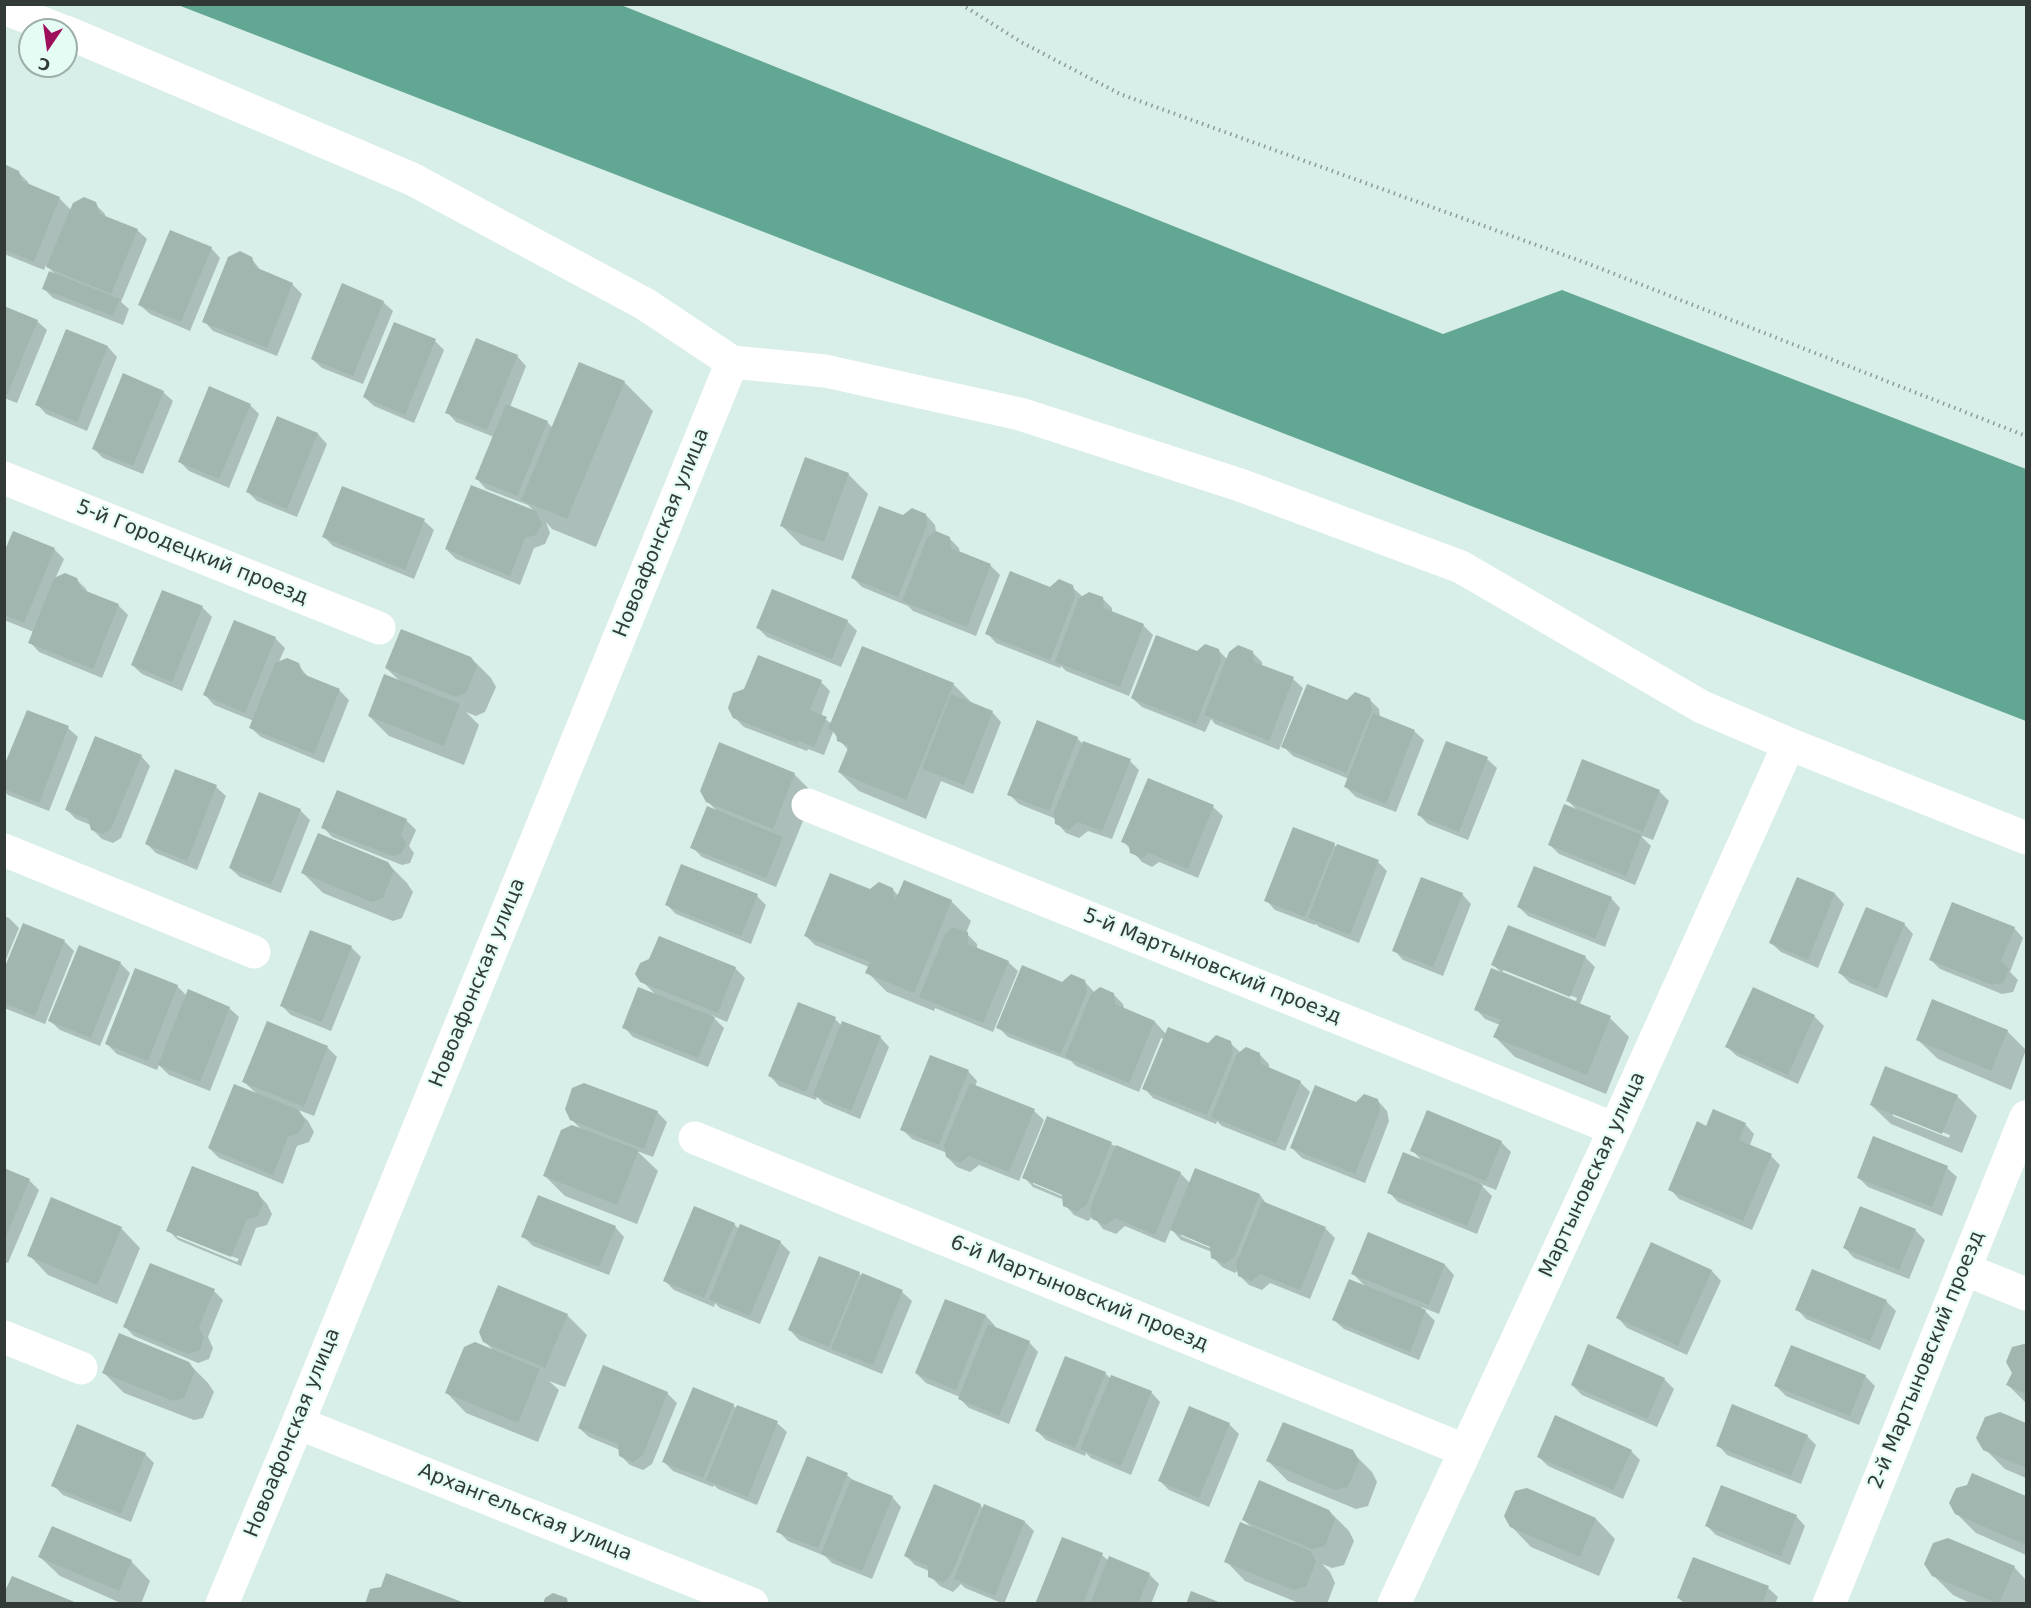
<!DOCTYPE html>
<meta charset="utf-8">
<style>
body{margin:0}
#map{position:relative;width:2031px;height:1608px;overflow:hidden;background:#d8eee8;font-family:"DejaVu Sans",sans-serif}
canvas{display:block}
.frame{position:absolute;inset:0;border:6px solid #323a38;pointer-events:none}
.north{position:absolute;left:18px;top:18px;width:60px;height:60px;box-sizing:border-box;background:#e5fcf5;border:2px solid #9daea9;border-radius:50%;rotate:193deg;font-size:16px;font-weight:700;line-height:24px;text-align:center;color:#323a38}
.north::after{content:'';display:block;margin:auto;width:21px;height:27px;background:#9d0e5b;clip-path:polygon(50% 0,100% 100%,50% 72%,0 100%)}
</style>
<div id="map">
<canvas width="2031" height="1608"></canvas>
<div class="frame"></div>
<div class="north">С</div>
</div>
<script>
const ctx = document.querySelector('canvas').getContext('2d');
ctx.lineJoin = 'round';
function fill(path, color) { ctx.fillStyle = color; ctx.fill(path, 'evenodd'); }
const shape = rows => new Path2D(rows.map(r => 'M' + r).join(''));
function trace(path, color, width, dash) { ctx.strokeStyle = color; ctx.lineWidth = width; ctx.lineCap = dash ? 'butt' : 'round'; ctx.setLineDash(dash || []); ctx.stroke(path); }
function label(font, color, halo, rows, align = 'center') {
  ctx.font = font + ' "DejaVu Sans",sans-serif'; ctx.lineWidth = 4.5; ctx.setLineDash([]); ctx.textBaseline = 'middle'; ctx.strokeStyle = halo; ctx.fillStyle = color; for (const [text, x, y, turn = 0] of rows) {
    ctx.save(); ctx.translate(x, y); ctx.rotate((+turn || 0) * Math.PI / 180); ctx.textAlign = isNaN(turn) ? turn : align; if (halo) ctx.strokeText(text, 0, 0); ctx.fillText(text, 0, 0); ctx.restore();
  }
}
const water = shape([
 [178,5,621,5,1443,334,1562,290,2026,469,2026,721]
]);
const shadow = shape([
 [6,167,18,172,28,182,29,186,59,198,71,210,95,204,105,214,106,218,137,230,147,239,121,302,129,309,123,325,53,298,44,289,56,275,46,265,44,270,4,254,4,168],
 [211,248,220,258,190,331,150,314,140,305],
 [251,258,262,272,292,284,302,294,277,356,213,331,204,321],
 [383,302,393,311,363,384,322,368,312,359],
 [4,307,37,321,47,330,17,403,4,398],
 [67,331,108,347,117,357,87,431,46,414,37,404],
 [435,341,444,350,414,423,374,406,364,397],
 [517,356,526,366,510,407,547,422,553,428,624,382,653,411,596,547,552,529,546,522,550,533,545,544,534,548,520,585,456,559,446,549,536,513,528,505,486,489,477,479,494,437,456,422,447,412],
 [163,392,173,401,143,474,103,458,93,448],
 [250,405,259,414,229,488,189,471,179,461],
 [277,418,318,434,327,444,297,517,257,501,247,491],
 [848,474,868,494,843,561,801,545,781,525],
 [926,515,935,525,936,532,949,538,959,548,960,553,991,566,1000,575,976,636,913,611,908,606,862,587,853,578,903,517],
 [424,521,434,530,414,579,333,546,323,536],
 [54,549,64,559,55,579,76,579,86,589,88,593,118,605,128,615,102,678,39,652,30,642,34,632,4,620,4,556],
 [1072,587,1083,597,1102,598,1112,608,1112,613,1144,626,1153,635,1129,696,1066,671,1061,666,1060,668,996,643,987,633,1051,589],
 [162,592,203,608,212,617,182,691,142,674,132,665],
 [847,621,857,631,841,667,767,637,758,628],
 [275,638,285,648,278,664,298,665,309,678,340,691,349,700,324,763,261,737,251,728,254,721,214,705,205,695],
 [1219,651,1228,660,1252,652,1262,662,1262,667,1293,679,1303,688,1279,750,1215,724,1211,719,1205,732,1142,707,1132,698,1197,653],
 [471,658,491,678,496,687,485,712,476,716,466,712,479,725,464,765,389,736,369,716,401,682,386,668],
 [821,682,830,691,821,716,832,724,953,684,973,704,992,712,1001,722,973,794,941,781,926,819,859,791,839,772,848,750,833,732,824,755,808,749,807,751,744,727,734,717],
 [1369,699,1379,709,1380,717,1414,731,1424,740,1396,812,1356,797,1346,787,1349,779,1293,756,1283,746,1347,702],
 [28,712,68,728,78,737,49,811,8,795,4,791,4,770],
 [1077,738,1083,744,1130,761,1139,770,1112,839,1088,831,1079,838,1066,833,1057,823,1056,819,1019,804,1009,794],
 [141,756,150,766,121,838,113,843,102,839,92,829,91,825,76,819,67,810],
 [1487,759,1497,768,1468,840,1428,824,1419,815],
 [1583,761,1659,791,1669,801,1653,840,1640,835,1651,846,1635,885,1559,854,1550,845,1578,811,1567,800],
 [794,774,814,794,776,887,702,857,692,847,719,813,707,801],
 [216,787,226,796,197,870,156,853,147,844],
 [1213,807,1223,816,1198,878,1159,862,1152,867,1142,862,1123,841],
 [300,810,310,820,281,893,240,877,230,868],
 [406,820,416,830,409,846,414,853,410,863,402,865,332,837,323,827],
 [1334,844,1337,848,1378,862,1387,871,1359,943,1319,927,1316,924,1315,925,1275,910,1266,900],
 [387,863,407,883,413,892,402,918,393,921,323,893,303,873],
 [1798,879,1835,894,1844,904,1818,968,1781,952,1771,943],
 [892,889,899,896,951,901,971,921,966,933,977,944,977,949,1008,962,1018,971,993,1032,935,1008,934,1011,887,992,867,972,869,967,815,945,806,936,871,891],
 [1462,894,1471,904,1443,976,1403,960,1394,950],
 [757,896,766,905,751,944,676,914,667,905],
 [1611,898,1620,908,1605,947,1528,916,1519,907],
 [4,916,9,918,19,928,4,964],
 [1904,924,1913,934,1887,998,1850,983,1840,973],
 [2014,928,2023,938,2010,972,2018,980,2013,992,2002,994,1940,969,1931,960],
 [64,941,74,951,45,1024,4,1008,4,973],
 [351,947,361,957,331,1031,291,1015,281,1005],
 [1585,957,1595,967,1579,1006,1610,1018,1629,1037,1606,1094,1515,1057,1495,1037,1500,1025,1485,1019,1476,1009,1503,974,1493,965],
 [1503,968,1577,998,1576,1001,1503,972],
 [120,963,130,973,100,1046,60,1030,50,1021],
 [735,968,745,978,727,1022,711,1015,724,1028,708,1067,633,1037,624,1027,656,995,642,981],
 [1084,981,1095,993,1113,994,1123,1004,1124,1009,1155,1022,1166,1034,1208,1045,1230,1043,1241,1053,1259,1054,1269,1064,1269,1069,1300,1082,1310,1092,1285,1151,1222,1126,1217,1121,1216,1124,1153,1098,1144,1088,1164,1039,1161,1038,1139,1092,1076,1066,1071,1061,1008,1037,998,1027,1063,984],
 [177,986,187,996,229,1008,239,1017,210,1091,169,1075,159,1065,157,1070,117,1054,107,1044],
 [1814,1016,1824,1026,1798,1084,1737,1056,1727,1047],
 [835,1019,842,1026,880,1037,889,1047,860,1119,824,1104,817,1097,816,1100,779,1086,770,1076],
 [268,1023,328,1048,337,1057,314,1116,296,1109,308,1121,314,1132,309,1142,297,1146,283,1184,219,1158,209,1148,257,1094,244,1082],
 [2007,1031,2026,1050,2011,1090,1938,1059,1918,1040],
 [968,1071,977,1081,975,1087,1034,1111,1044,1120,1019,1181,979,1165,970,1172,957,1167,947,1157,947,1153,912,1139,902,1129],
 [1957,1096,1977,1116,1962,1153,1891,1124,1871,1105],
 [1893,1113,1950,1135,1949,1138,1893,1116],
 [1378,1101,1387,1111,1389,1121,1365,1183,1302,1158,1292,1148,1356,1103],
 [657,1112,667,1122,653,1157,637,1151,658,1171,637,1224,565,1196,545,1176,582,1130,571,1119],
 [1048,1118,1180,1173,1191,1184,1260,1195,1268,1206,1326,1229,1335,1238,1310,1299,1270,1283,1262,1290,1249,1285,1239,1275,1238,1270,1235,1273,1222,1267,1213,1257,1212,1252,1181,1240,1171,1229,1165,1243,1125,1226,1116,1234,1103,1229,1093,1216,1088,1221,1074,1215,1065,1205,1064,1200,1033,1187,1024,1177],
 [1033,1181,1070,1196,1069,1199,1033,1184],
 [1181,1233,1218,1248,1217,1251,1181,1236],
 [1745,1124,1754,1134,1750,1145,1771,1156,1780,1165,1752,1230,1679,1199,1670,1189,1707,1128],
 [1874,1138,1947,1168,1957,1177,1942,1216,1868,1187,1858,1177],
 [1501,1142,1511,1152,1496,1190,1479,1183,1492,1196,1477,1234,1398,1202,1389,1192,1424,1163,1412,1150],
 [4,1170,29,1180,39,1190,8,1263,4,1262],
 [257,1193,267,1204,272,1214,267,1225,256,1228,241,1266,178,1240,168,1230],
 [177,1234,239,1259,237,1262,177,1237],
 [1861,1208,1915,1230,1925,1240,1909,1279,1854,1258,1845,1248],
 [734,1224,739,1229,780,1242,790,1252,760,1324,720,1308,715,1303,714,1307,674,1290,665,1281],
 [615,1227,624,1237,609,1275,533,1246,523,1236],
 [121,1228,140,1248,117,1304,48,1275,29,1255],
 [1369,1234,1445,1265,1454,1275,1439,1314,1421,1307,1435,1321,1419,1360,1344,1329,1334,1320,1366,1287,1353,1274],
 [1652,1244,1712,1271,1721,1281,1687,1355,1627,1328,1618,1318],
 [859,1273,862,1277,902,1292,912,1301,882,1374,799,1340,790,1330],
 [214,1291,223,1300,208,1337,213,1348,209,1359,198,1363,134,1336,125,1327],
 [946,1301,986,1316,995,1326,994,1328,1029,1342,1038,1352,1009,1424,969,1408,960,1399,960,1397,926,1383,916,1373],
 [1886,1301,1896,1311,1880,1350,1806,1319,1797,1309],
 [567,1315,587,1335,565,1387,549,1381,559,1390,538,1442,466,1413,447,1393,495,1352,485,1342],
 [2024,1345,2026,1347,2026,1403,2008,1385],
 [1066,1358,1106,1374,1111,1379,1151,1392,1160,1402,1131,1475,1091,1458,1086,1453,1085,1456,1046,1440,1036,1430],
 [188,1363,208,1383,214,1392,203,1418,194,1420,124,1393,104,1373],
 [1865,1376,1875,1386,1859,1425,1786,1396,1776,1386],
 [1664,1379,1674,1389,1657,1427,1582,1395,1572,1385],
 [667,1393,677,1403,652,1464,643,1470,630,1465,620,1455,620,1450,589,1437,579,1428],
 [733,1405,737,1409,777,1423,787,1432,757,1505,718,1489,714,1485,713,1487,673,1471,664,1462],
 [1999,1413,2026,1424,2026,1478,2005,1469,1985,1449],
 [1229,1424,1239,1434,1209,1507,1169,1490,1160,1481],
 [1807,1436,1816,1445,1801,1484,1727,1455,1718,1445],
 [1631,1451,1640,1460,1623,1499,1548,1466,1538,1456],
 [1352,1452,1372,1472,1377,1482,1368,1506,1356,1509,1288,1481,1268,1461],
 [145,1454,154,1463,131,1522,63,1495,53,1485],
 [808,1458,847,1475,855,1482,892,1497,901,1507,872,1579,832,1563,825,1556,788,1541,778,1531],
 [1973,1475,2026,1498,2026,1555,1976,1533,1956,1513],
 [980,1505,984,1509,1025,1522,1034,1531,1004,1604,965,1588,961,1584,953,1592,940,1586,930,1576,929,1571,915,1565,905,1555],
 [1329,1511,1349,1531,1354,1541,1344,1565,1332,1568,1322,1564,1330,1572,1335,1583,1327,1604,1301,1604,1245,1581,1226,1561,1253,1529,1244,1520],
 [1796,1516,1805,1526,1790,1565,1716,1535,1707,1526],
 [1596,1519,1615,1539,1599,1576,1531,1547,1511,1526],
 [1102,1555,1109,1561,1110,1558,1150,1575,1159,1584,1151,1604,1036,1604],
 [40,1557,131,1561,150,1581,141,1604,123,1604,60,1576],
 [2014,1567,2026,1580,2026,1604,1972,1604,1953,1595,1933,1575],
 [1768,1588,1778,1597,1775,1604,1684,1604,1679,1598]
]);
const building = shape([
 [6,165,19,171,22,181,60,197,34,262,5,250,5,166],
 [84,197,96,202,100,214,138,229,111,294,46,267,73,203],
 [170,230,212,247,181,322,138,305],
 [240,251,252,257,255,267,293,283,267,348,202,322,228,257],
 [49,271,120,299,113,316,42,289],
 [342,283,384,301,353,376,311,359],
 [4,306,38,320,7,395,4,394],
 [394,322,436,339,405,415,363,397],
 [66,329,108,346,77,422,35,405],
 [476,338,518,355,487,430,445,413],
 [579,362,625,381,567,519,521,500],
 [123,373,164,391,133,466,92,449],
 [209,386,251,404,219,479,178,462],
 [506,404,548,421,517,496,475,479],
 [277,416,318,433,287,509,246,492],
 [805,457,849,473,824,542,780,526],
 [471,485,536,511,542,523,536,535,525,538,510,576,445,549],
 [342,486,425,519,405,570,322,537],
 [879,506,903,515,912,508,926,514,927,525,898,597,851,578],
 [13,531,55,548,24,623,4,615,4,552],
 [936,531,950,537,951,548,991,564,967,627,902,601,927,538],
 [1010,571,1050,587,1059,579,1073,585,1075,597,1050,660,985,634],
 [65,573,77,578,81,589,119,604,93,669,28,643,54,578],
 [772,589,848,620,832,659,756,628],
 [162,590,203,606,172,682,131,665],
 [1089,592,1103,597,1104,608,1144,624,1120,687,1055,662,1079,598],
 [234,620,276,637,245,713,203,695],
 [401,629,471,657,477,666,466,693,455,697,385,668],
 [1156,635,1197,651,1205,644,1219,649,1221,661,1196,724,1131,698],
 [1238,645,1253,651,1254,662,1294,677,1269,741,1204,715,1229,652],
 [862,646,954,683,906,800,838,772,849,746,837,741,836,732,828,729],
 [758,655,822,680,810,710,827,717,814,747,798,740,797,743,733,718,728,708,733,693,744,689],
 [287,658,299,663,303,674,340,689,314,754,249,728,275,663],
 [384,674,460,704,444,746,368,716],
 [1307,684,1347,700,1355,692,1370,698,1372,710,1346,773,1281,747],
 [951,694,993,711,964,785,922,769],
 [27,710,69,726,39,803,4,789,4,766],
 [1373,713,1415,730,1386,804,1344,787],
 [1037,720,1078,737,1049,811,1007,795],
 [95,736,142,755,111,829,103,834,91,830,88,819,65,810],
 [1083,741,1131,759,1102,831,1078,822,1069,830,1055,824,1054,812],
 [1446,741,1488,757,1459,832,1417,815],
 [719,742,795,773,773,829,706,802,700,791],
 [1582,759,1660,790,1643,832,1566,801],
 [175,769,217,785,187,861,145,844],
 [1148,778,1214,805,1188,869,1149,853,1142,858,1130,853,1129,845,1121,842],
 [337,790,407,819,401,835,406,843,401,854,392,856,321,828],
 [259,792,301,809,271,885,229,868],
 [1564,804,1642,835,1626,876,1548,845],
 [707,806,783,837,766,878,690,848],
 [1293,827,1335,843,1305,917,1264,901],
 [318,833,388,862,394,871,383,898,372,902,301,873],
 [1337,844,1379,860,1350,935,1308,918],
 [681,864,758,894,741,936,665,905],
 [1534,866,1612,897,1595,939,1517,907],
 [830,873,870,889,879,882,893,888,895,901,904,880,952,900,914,993,865,973,870,962,804,936],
 [1421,877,1463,893,1433,967,1392,951],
 [1797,877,1835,893,1808,960,1769,943],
 [1952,902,2015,927,2001,961,2009,969,2003,983,1992,985,1929,960],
 [1866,907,1905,923,1877,989,1838,973],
 [23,923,65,940,35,1016,4,1003,4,969],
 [1508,925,1586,956,1570,997,1491,965],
 [953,927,968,932,968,944,1009,961,983,1023,919,997,945,934],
 [310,930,352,946,322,1022,280,1006],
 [659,936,736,967,718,1013,640,982,635,974,640,963,649,959],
 [79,945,121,962,91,1038,48,1021],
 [1022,965,1062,982,1071,974,1085,980,1087,992,1061,1054,996,1028],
 [135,968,178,985,148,1061,105,1044],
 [1491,968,1611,1016,1587,1075,1493,1037,1501,1020,1474,1010],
 [638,987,715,1017,698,1058,622,1028],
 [1100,987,1114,993,1115,1004,1155,1021,1129,1083,1065,1057,1091,994],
 [1753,987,1815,1015,1788,1075,1725,1047],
 [188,989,230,1007,200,1082,158,1065],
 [1932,999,2008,1030,1991,1071,1916,1040],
 [798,1002,836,1017,806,1092,768,1076],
 [267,1021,328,1046,304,1107,242,1082],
 [842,1021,881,1036,851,1111,813,1095],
 [1168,1027,1208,1043,1216,1035,1231,1041,1233,1053,1207,1115,1142,1089],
 [1246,1047,1260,1053,1261,1064,1301,1081,1276,1143,1211,1117,1237,1054],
 [930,1055,969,1070,939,1145,900,1130],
 [1885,1066,1958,1095,1942,1134,1870,1105],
 [584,1083,658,1111,644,1149,570,1120,565,1109,572,1088],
 [970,1083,1035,1109,1009,1172,969,1156,960,1163,946,1157,944,1145],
 [234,1084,299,1110,305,1121,299,1133,288,1137,273,1175,208,1148],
 [1315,1085,1356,1102,1364,1094,1378,1099,1380,1111,1355,1174,1290,1148],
 [1713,1109,1746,1123,1739,1140,1772,1154,1743,1221,1668,1190,1697,1121,1706,1126],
 [1427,1110,1502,1141,1486,1181,1410,1151],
 [1047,1116,1112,1142,1087,1204,1077,1212,1063,1206,1062,1195,1022,1178],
 [572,1125,639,1150,617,1205,543,1176,561,1130],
 [1873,1136,1948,1166,1932,1207,1857,1178],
 [1116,1145,1181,1172,1155,1235,1115,1218,1106,1225,1092,1219,1090,1208],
 [1403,1152,1483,1185,1467,1226,1387,1193],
 [192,1166,258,1192,263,1204,258,1216,247,1219,231,1257,166,1231],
 [4,1168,30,1179,5,1239,4,1239],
 [1195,1168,1260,1194,1235,1256,1225,1264,1211,1258,1210,1247,1170,1230],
 [538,1195,616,1226,599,1267,521,1237],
 [51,1197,122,1227,97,1285,27,1256],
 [1262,1201,1326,1227,1300,1290,1260,1274,1252,1281,1238,1276,1236,1264],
 [694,1206,735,1223,704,1298,663,1281],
 [1860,1206,1916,1229,1899,1270,1843,1248],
 [740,1224,781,1241,750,1316,709,1299],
 [1368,1232,1445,1264,1429,1305,1351,1274],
 [1651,1242,1712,1270,1678,1346,1616,1318],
 [819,1256,860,1272,829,1347,788,1330],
 [150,1263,215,1289,199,1327,204,1337,200,1350,188,1354,123,1327],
 [1812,1269,1887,1300,1870,1341,1795,1310],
 [862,1273,903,1290,873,1365,831,1349],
 [1349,1279,1426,1310,1410,1352,1332,1320],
 [498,1285,568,1314,545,1368,483,1342,479,1332],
 [945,1299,986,1315,956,1390,915,1373],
 [988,1324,1030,1341,999,1416,958,1399],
 [119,1333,189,1362,195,1371,184,1398,173,1401,102,1373],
 [475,1342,540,1369,518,1423,445,1393,464,1347],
 [1588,1344,1665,1378,1647,1419,1571,1385],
 [2024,1344,2026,1345,2026,1394,2006,1385,2012,1373,2006,1362,2012,1347],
 [1791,1345,1866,1375,1850,1416,1774,1386],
 [1065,1356,1106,1372,1075,1448,1035,1431],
 [603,1365,668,1392,643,1455,633,1462,619,1456,618,1444,578,1428],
 [1111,1375,1152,1391,1121,1466,1080,1449],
 [693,1387,734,1404,703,1478,662,1462],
 [1732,1404,1808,1435,1791,1476,1716,1446],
 [737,1405,778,1421,748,1497,706,1480],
 [1189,1406,1230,1423,1199,1498,1158,1481],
 [2000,1412,2026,1423,2026,1468,1983,1450,1976,1438,1985,1417],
 [1555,1415,1632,1450,1613,1490,1537,1457],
 [1283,1422,1353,1450,1359,1461,1348,1487,1335,1490,1266,1461],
 [77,1424,146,1453,121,1514,51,1486],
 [807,1456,848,1473,818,1548,776,1532],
 [1972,1473,2026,1496,2026,1538,2024,1544,1955,1514,1949,1503,1956,1488,1967,1485],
 [851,1479,893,1496,862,1571,821,1554],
 [1259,1480,1329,1510,1335,1520,1325,1546,1312,1549,1242,1520],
 [934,1484,981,1504,951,1575,943,1583,928,1577,928,1566,904,1556],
 [1721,1485,1797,1515,1781,1556,1705,1526],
 [1527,1488,1596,1518,1580,1557,1510,1527,1504,1516,1515,1491],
 [984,1504,1025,1521,995,1596,954,1579],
 [1240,1522,1311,1551,1316,1562,1306,1587,1293,1590,1224,1562],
 [52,1526,132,1560,119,1591,38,1557],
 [1062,1537,1103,1553,1083,1604,1035,1604],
 [1948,1538,2015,1566,1999,1604,1932,1576,1924,1564,1933,1543],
 [1109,1556,1150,1573,1138,1604,1090,1604],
 [1693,1557,1769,1586,1762,1604,1691,1604,1677,1598],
 [386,1573,462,1602,461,1604,365,1604,370,1589,381,1587],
 [12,1576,77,1603,77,1604,4,1604,4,1593],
 [1191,1591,1221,1603,1221,1604,1186,1604],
 [553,1593,567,1598,568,1604,543,1604,545,1598]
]);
const path = shape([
 [961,4,1021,42,1120,94,1589,264,2026,436]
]);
const minor = shape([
 [4,8,60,30],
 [66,32,412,179,645,304,732,362,825,371,1020,414,1240,485,1461,567,1702,707,1789,744,2026,838],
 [4,478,379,628],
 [808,805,1615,1129],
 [4,850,254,952],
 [695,1138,1464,1450],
 [1964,1269,2026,1294],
 [4,1337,81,1368],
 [298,1423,752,1604],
 [222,1604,298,1423,732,362],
 [1394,1604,1615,1129,1789,744],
 [1829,1604,2026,1117]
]);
const streetNames = [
 ["Новоафонская улица",662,533,-68],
 ["5-й Городецкий проезд",192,553,22],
 ["5-й Мартыновский проезд",1212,967,22],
 ["Новоафонская улица",478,983,-68],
 ["Мартыновская улица",1593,1175,-65],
 ["6-й Мартыновский проезд",1079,1294,22],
 ["2-й Мартыновский проезд",1927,1360,-68],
 ["Новоафонская улица",293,1433,-68],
 ["Архангельская улица",525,1513,22]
];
fill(water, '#62a694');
fill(shadow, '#0003');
fill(building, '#a0b6af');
trace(path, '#8c9b97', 4, [1.5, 4.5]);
trace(minor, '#fff', 33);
label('20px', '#323a38', '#e5fcf5', streetNames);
</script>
